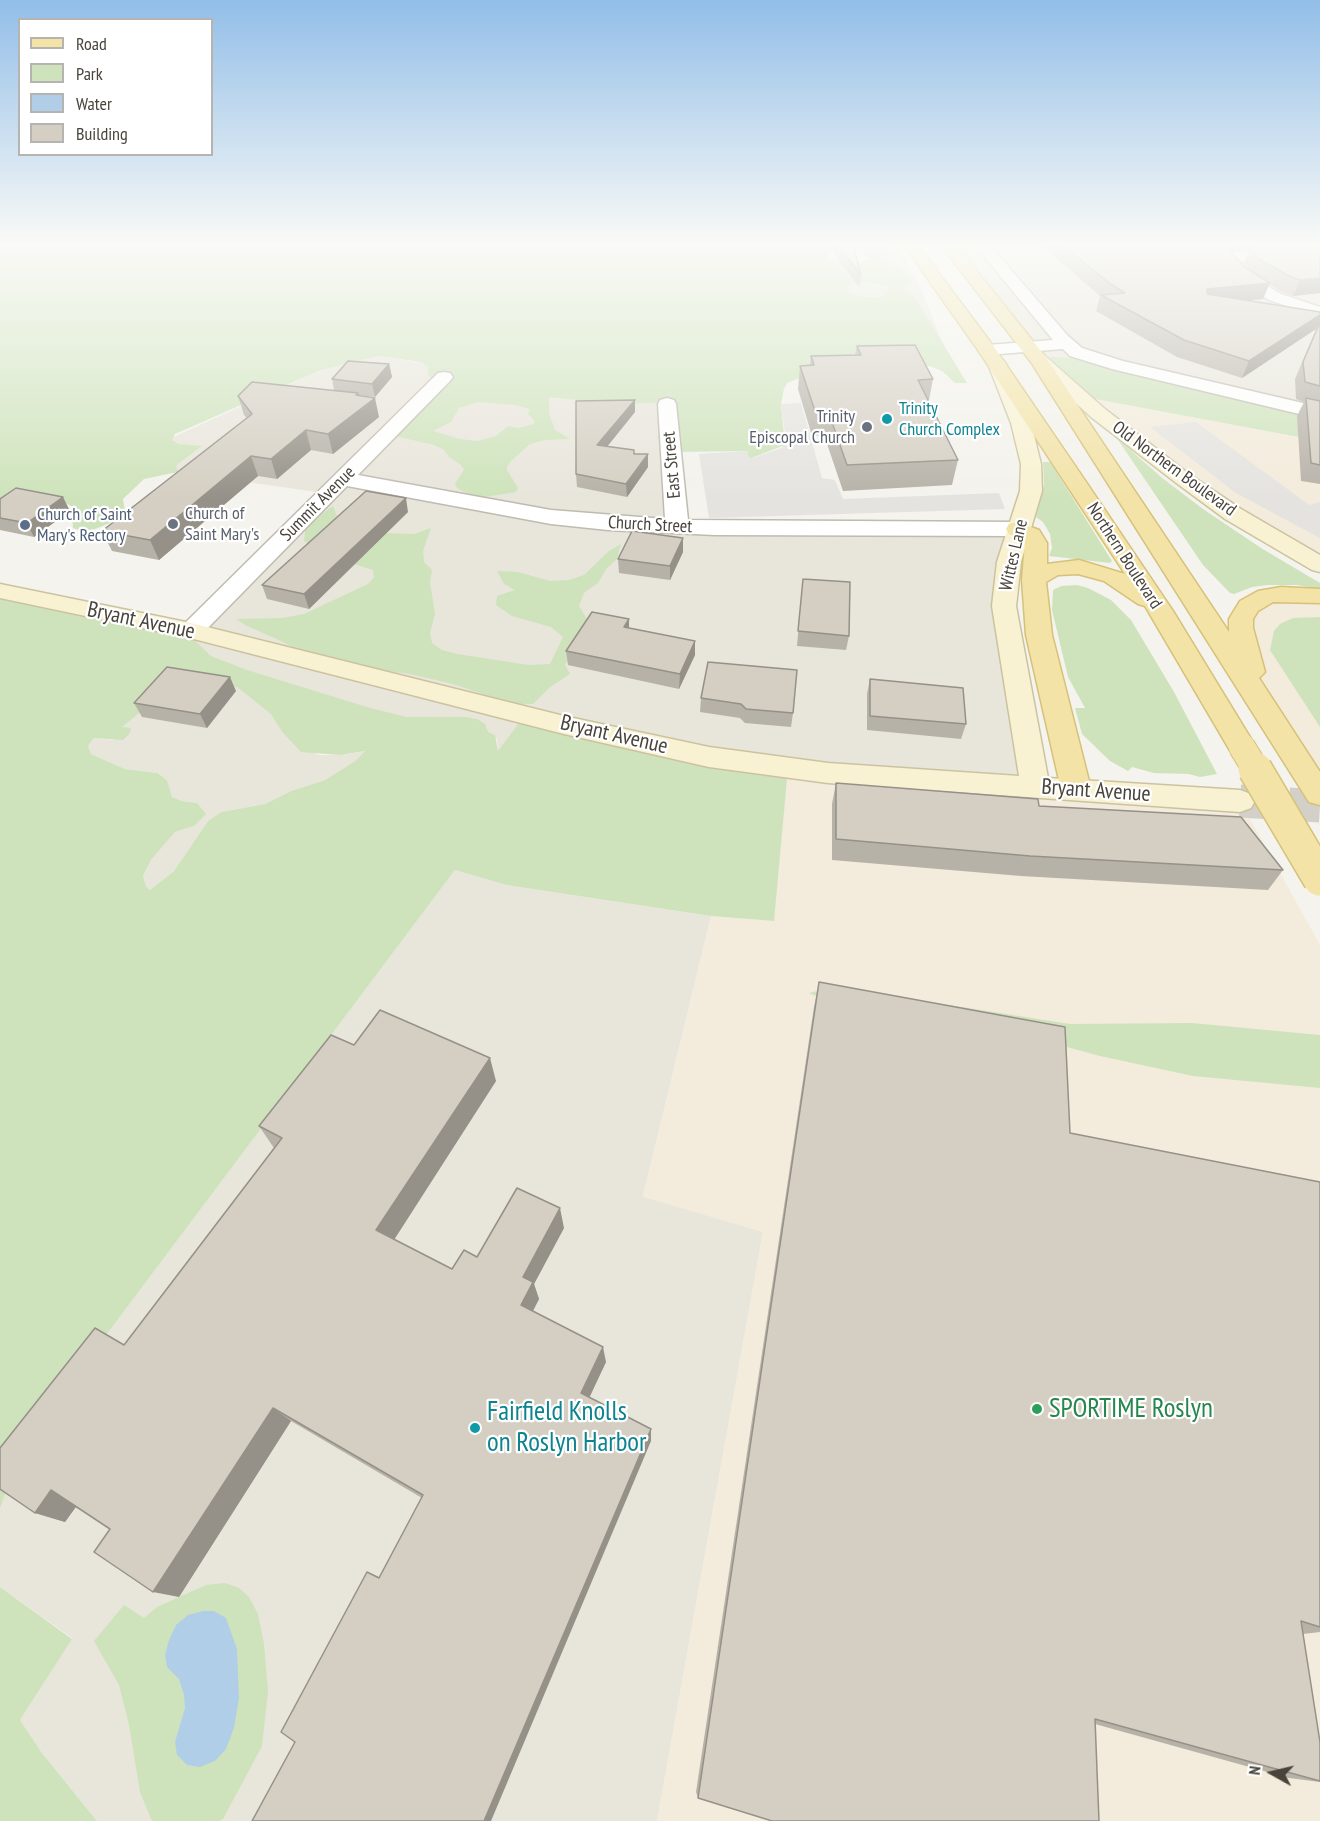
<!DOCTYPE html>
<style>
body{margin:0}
#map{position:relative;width:1320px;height:1821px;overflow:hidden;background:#f4f3ed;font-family:"PT Sans Narrow",sans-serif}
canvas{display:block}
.legend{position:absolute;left:18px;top:18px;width:195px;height:138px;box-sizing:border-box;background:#fff;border:2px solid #b6b4b1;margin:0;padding:8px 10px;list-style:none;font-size:18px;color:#48443b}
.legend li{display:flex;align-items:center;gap:12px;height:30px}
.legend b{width:30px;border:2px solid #b6b4b1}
.north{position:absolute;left:1242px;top:1743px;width:60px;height:60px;-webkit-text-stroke:4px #fff;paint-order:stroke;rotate:278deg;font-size:16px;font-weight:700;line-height:24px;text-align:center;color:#48443b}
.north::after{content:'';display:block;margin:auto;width:21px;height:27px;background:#48443b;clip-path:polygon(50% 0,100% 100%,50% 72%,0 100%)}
</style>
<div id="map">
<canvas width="1320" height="1821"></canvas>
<ul class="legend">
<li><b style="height:8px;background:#f3e3a7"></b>Road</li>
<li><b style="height:16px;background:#cee3bb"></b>Park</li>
<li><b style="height:16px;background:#b1cee9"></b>Water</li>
<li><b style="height:16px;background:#d5cfc3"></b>Building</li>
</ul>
<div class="north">N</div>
</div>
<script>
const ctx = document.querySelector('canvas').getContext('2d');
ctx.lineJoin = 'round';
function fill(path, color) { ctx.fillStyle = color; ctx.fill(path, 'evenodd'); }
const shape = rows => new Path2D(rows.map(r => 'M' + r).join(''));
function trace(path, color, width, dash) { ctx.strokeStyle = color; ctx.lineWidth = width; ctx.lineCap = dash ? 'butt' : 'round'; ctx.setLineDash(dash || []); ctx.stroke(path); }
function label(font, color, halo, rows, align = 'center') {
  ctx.font = font + ' "PT Sans Narrow",sans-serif'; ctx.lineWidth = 4.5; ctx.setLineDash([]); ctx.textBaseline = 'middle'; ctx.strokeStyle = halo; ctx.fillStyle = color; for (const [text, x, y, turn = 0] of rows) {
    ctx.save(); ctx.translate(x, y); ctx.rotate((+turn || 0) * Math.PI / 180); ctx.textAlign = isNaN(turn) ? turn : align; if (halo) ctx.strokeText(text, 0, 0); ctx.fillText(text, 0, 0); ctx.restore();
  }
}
const residential = shape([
 [884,244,898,244,918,282,947,354,915,299,902,288,901,268,887,261,889,250],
 [947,244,1320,244,1320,419,1071,358,1043,358],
 [870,283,890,287,883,296,874,297,858,296,850,293,848,288,849,285],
 [379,356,672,402,677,526,1017,529,1009,562,1035,786,498,752,497,739,466,717,407,717,339,702,283,733,293,743,319,755,340,755,366,751,355,761,325,780,291,791,265,804,221,812,208,821,174,871,150,890,146,886,143,876,151,860,175,832,194,826,197,803,182,801,171,797,167,780,159,773,125,769,91,754,88,746,94,738,114,740,121,727,188,634,330,494,116,463,321,370],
 [455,870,506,885,711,916,643,1196,763,1232,657,1821,97,1821,42,1753,20,1720,72,1638,0,1587,0,1509,20,1450]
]);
const commercial = shape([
 [1079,396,1320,441,1320,565,1294,552],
 [1320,596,1320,792,1255,679,1241,619,1255,601],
 [788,768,1240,801,1320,945,1320,1821,657,1821,763,1232,643,1197,711,916,773,921]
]);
const green = shape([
 [0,244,819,244,828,245,834,249,831,250,828,259,855,263,870,259,845,244,884,244,890,254,887,258,887,261,900,268,912,279,911,284,903,289,916,299,967,383,955,383,942,371,930,366,915,364,800,378,787,383,784,389,781,404,785,445,749,459,747,451,674,452,662,416,657,412,670,402,619,404,549,397,549,413,555,430,570,439,545,440,530,444,510,462,507,467,507,470,518,488,516,492,484,497,470,495,457,488,455,484,464,470,461,465,449,457,444,450,434,445,378,432,392,427,436,384,428,374,428,366,421,362,379,356,321,370,175,434,172,440,179,444,202,446,179,463,176,466,178,472,144,479,123,499,125,511,117,520,95,529,82,531,73,528,72,517,75,508,61,501,0,510],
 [870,283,890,287,883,296,874,297,858,296,850,293,848,288,849,285],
 [479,402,515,405,530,409,528,414,535,421,534,424,518,428,508,426,496,436,478,441,460,439,433,431,451,422,459,408],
 [1053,357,1071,358,1320,419,1320,441,1079,396,1043,358],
 [1116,437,1161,477,1203,509,1261,548,1320,583,1320,589,1297,585,1268,585,1252,587,1234,594,1230,593,1203,565],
 [1043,462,1050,462,1112,561,1110,563,1049,556,1052,548,1050,534,1043,522,1036,517,1044,485],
 [333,506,339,521,358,532,414,534,431,528,423,551,424,562,432,570,430,582,435,614,430,633,432,643,442,650,457,654,529,665,550,664,563,637,551,627,512,616,496,605,497,596,515,590,504,584,497,571,518,572,550,581,569,580,584,575,609,551,621,544,617,559,607,568,598,583,584,593,579,606,587,619,583,633,565,665,570,674,550,687,533,704,513,704,453,684,410,674,369,669,303,653,281,641,247,626,236,619,282,618,304,614,368,584,374,577,373,570,332,557,304,541,306,525],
 [1077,585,1088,588,1111,600,1131,620,1174,692,1217,774,1200,777,1189,774,1154,773,1132,767,1128,771,1110,761,1082,734,1075,708,1085,708,1068,677,1052,610,1053,590,1061,586],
 [0,595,188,634,211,656,247,670,370,708,407,717,466,717,477,719,485,724,488,732,495,735,498,751,525,715,788,768,774,921,711,916,506,885,455,870,20,1450,0,1509],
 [219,685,237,687,251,698,271,714,283,733,301,752,340,755,365,751,355,761,325,780,291,791,265,804,221,812,208,821,174,871,150,890,146,886,143,876,151,860,175,832,194,826,206,814,197,803,182,801,172,797,167,780,158,773,125,769,91,754,88,746,94,738,123,740,130,733,131,728,122,727,144,709],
 [1320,617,1320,727,1270,650,1274,631,1280,624,1293,618],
 [826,989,879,994,1070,1024,1192,1023,1320,1035,1320,1088,1193,1076,1100,1056,1008,1031,823,999,809,993],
 [225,1583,239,1588,249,1597,258,1614,264,1644,268,1691,262,1746,223,1819,219,1821,152,1821,140,1792,129,1725,119,1685,94,1641,124,1605,144,1618,157,1607,179,1597,206,1585],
 [0,1587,72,1639,20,1720,42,1753,97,1821,0,1821]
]);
const parking = shape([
 [801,403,822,478,835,480,843,499,999,493,1005,509,709,518,699,454,747,451,749,459,782,448,786,441,781,404],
 [1196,422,1309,505,1320,502,1320,538,1236,493,1150,427]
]);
const water = shape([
 [203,1611,214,1611,226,1618,237,1649,239,1698,234,1728,226,1749,215,1761,200,1767,187,1765,177,1755,175,1742,185,1708,184,1695,179,1679,167,1667,165,1655,169,1640,176,1625,188,1615]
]);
const secondaryTunnel = shape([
 [1240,801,1320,806]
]);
const street = shape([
 [974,244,989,244,1067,335,1082,348,1123,361,1320,407,1320,419,1112,369,1070,356,1063,349,987,355,981,354,978,350,981,346,987,345,1053,340,974,244],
 [1254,250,1320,251,1320,259,1254,258,1240,262,1251,276,1281,294,1320,307,1320,317,1269,300,1241,282,1223,262,1233,253,1254,250],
 [444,372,450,373,453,377,450,381,358,475,551,510,665,519,658,404,660,400,667,398,674,400,676,404,688,520,1017,522,1025,524,1028,529,1025,534,1017,536,715,535,608,530,551,524,347,486,200,636,191,639,182,636,178,631,182,626,438,373,444,372]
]);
const secondary = shape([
 [1038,354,1044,355,1105,409,1189,474,1241,509,1320,555,1320,572,1312,570,1225,519,1175,482,1091,417,1032,363,1029,359,1032,355,1038,354],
 [997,359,1003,360,1006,364,1031,423,1041,464,1042,491,1021,562,1016,606,1048,778,1240,790,1251,794,1255,801,1251,808,1240,812,828,783,709,767,564,734,190,638,0,598,0,584,191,623,564,716,709,747,828,763,1019,776,992,606,997,562,1020,491,1021,464,1011,423,988,364,991,360,997,359]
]);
const primary = shape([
 [903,244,917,244,994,347,1082,476,1173,611,1256,747,1252,754,1242,757,1232,754,1145,606,1138,604,1104,581,1078,574,1058,575,1046,582,1052,635,1091,789,1086,796,1076,799,1066,796,1061,789,1026,635,1022,580,1025,543,1022,540,1009,534,1006,529,1009,524,1017,522,1039,530,1047,543,1047,564,1079,560,1125,574,980,353,903,244],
 [940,244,955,244,1044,355,1229,632,1229,619,1240,601,1258,591,1281,587,1320,589,1320,603,1273,602,1258,611,1253,619,1253,628,1265,672,1259,678,1320,772,1320,805,1309,802,1031,362,940,244]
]);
const primaryBridgeFar1 = shape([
 [1242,747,1256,770]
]);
const primaryBridge = shape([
 [1255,769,1320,879]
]);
const wall = shape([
 [827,244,853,244,861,275,859,287],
 [1040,244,1320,244,1320,293,1293,296,1282,292,1269,284,1263,299,1249,300,1320,312,1320,484,1301,481,1297,416,1304,402,1296,399,1295,379,1316,329,1242,378,1177,357,1096,311,1100,296],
 [1250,248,1244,263,1249,270,1246,268,1231,252],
 [857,346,933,379,929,400,958,460,952,485,843,491,824,435,812,436,798,389,800,366,810,365,811,356,855,355],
 [389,364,392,377,375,397,359,395,379,417,333,454,311,450,277,479,258,476,159,560,112,551,102,531,247,418,244,415,238,396,334,390,332,379],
 [635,412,607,446,634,450,634,454,648,467,627,497,577,487,576,474],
 [0,499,70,511,34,537,0,530],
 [408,512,309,609,267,599,262,585],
 [683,552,670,580,619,573,618,559],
 [803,579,849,636,846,650,797,646],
 [629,628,695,655,679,689,568,665,566,651],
 [708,662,793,713,791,727,745,723,740,718,700,712,701,698],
 [870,679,966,724,961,739,867,730,867,694],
 [236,691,207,728,142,717,134,703],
 [836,783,1039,806,1283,870,1268,890,1021,876,832,860,832,804],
 [819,982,1070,1133,1320,1182,1320,1632,1303,1634,1320,1742,1320,1782,1289,1778,1095,1724,698,1798,696,1792,814,1007],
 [354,1045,496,1081,394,1240,452,1269,477,1257,564,1228,534,1284,539,1299,533,1311,606,1362,589,1397,651,1429,651,1441,295,1742,367,1572,379,1577,422,1498,291,1421,179,1597,110,1529,76,1506,65,1522,35,1513,124,1345,274,1148,259,1126]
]);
const shadedWall = shape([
 [1229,244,1256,244,1254,248,1232,251,1221,260],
 [1320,278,1320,293,1293,296,1300,280],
 [1270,283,1263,299,1201,305,1207,289],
 [1320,315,1320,321,1316,329,1242,378,1249,361],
 [389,364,392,377,375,397,372,384],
 [358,393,362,409,375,398,379,417,333,454,328,434],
 [635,400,635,412,598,458,597,445],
 [306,430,311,450,277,479,271,459],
 [648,454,648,467,627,497,626,484],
 [251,456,258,476,159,560,150,540],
 [63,497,70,511,34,537,27,523],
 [406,498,408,512,309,609,304,594],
 [683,538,683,552,670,580,670,566],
 [629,619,629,633,624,627],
 [695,641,695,655,679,689,680,674],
 [230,677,236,691,207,728,200,714],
 [490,1058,496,1081,388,1249,376,1230],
 [560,1208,564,1228,534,1284,539,1299,527,1322,521,1305,523,1277],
 [603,1347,606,1362,585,1407,581,1393],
 [273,1408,291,1421,179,1597,153,1592],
 [651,1429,651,1441,491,1821,484,1821],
 [51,1490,81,1500,65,1522,35,1513]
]);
const building = shape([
 [837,244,853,244,861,275,837,244],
 [1061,244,1229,244,1227,245,1227,248,1246,268,1270,283,1207,289,1207,294,1320,312,1320,315,1249,361,1184,340,1101,295,1125,293,1109,283,1061,244],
 [1261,245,1320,246,1320,278,1300,280,1289,276,1259,259,1250,248,1261,245],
 [1320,322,1320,386,1305,382,1303,362,1320,322],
 [915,345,933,379,918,380,958,460,847,465,828,411,815,411,800,366,814,365,811,356,861,355,857,346,915,345],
 [348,361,389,364,372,384,332,379,348,361],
 [252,382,358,393,356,395,375,398,328,434,306,430,271,459,251,456,150,540,102,531,252,414,238,396,252,382],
 [1306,398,1320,401,1320,465,1311,463,1306,398],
 [635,400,597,445,634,450,634,454,648,454,626,484,576,474,576,401,635,400],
 [16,488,63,497,27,523,0,518,0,499,16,488],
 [366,491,406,498,304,594,262,585,366,491],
 [632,531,683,538,670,566,618,559,632,531],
 [803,579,850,582,849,636,798,631,803,579],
 [592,612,629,619,624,627,695,641,680,674,566,651,592,612],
 [708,662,797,670,793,713,746,709,741,704,701,698,708,662],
 [167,667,230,677,200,714,134,703,167,667],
 [870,679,963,688,966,724,870,716,870,679],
 [836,783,1038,799,1039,806,1241,817,1283,870,1030,856,836,839,836,783],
 [819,982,1065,1027,1070,1133,1320,1182,1320,1627,1301,1621,1320,1742,1320,1781,1095,1719,1099,1821,772,1821,698,1798,819,982],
 [380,1010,490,1058,376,1230,452,1269,464,1250,477,1257,517,1188,560,1208,523,1277,533,1282,521,1305,603,1347,581,1393,651,1429,484,1821,252,1821,295,1742,281,1732,367,1572,379,1578,423,1495,273,1408,153,1592,94,1552,110,1529,51,1490,35,1513,0,1489,0,1448,95,1328,124,1345,282,1138,259,1126,331,1035,354,1045,380,1010]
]);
const markers = [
 [887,419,6,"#0f9aa8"],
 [867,427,6,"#6b7280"],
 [173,524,6,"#6b7280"],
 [25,525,6,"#5c6f8a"],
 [1037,1409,6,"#2e9e5b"],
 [475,1428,6,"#0f9aa8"]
];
const farCulturenames = [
 ["Trinity",899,409],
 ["Church Complex",899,430]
];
const farWorshipnames = [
 ["Trinity",855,417],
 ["Episcopal Church",855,438],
 ["Church of",185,514,"left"],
 ["Saint Mary's",185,535,"left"]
];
const farStreetnames = [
 ["East Street",672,465,-95],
 ["Old Northern Boulevard",1174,469,36],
 ["Summit Avenue",318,504,-45],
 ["Church Street",650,525,3],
 ["Wittes Lane",1014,555,-77],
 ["Northern Boulevard",1124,556,57]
];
const farServicenames = [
 ["Church of Saint",37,515],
 ["Mary's Rectory",37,536]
];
const streetNames = [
 ["Bryant Avenue",141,621,12],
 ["Bryant Avenue",614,735,13],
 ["Bryant Avenue",1096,791,4]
];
const nearLeisurenames = [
 ["SPORTIME Roslyn",1049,1409]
];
const nearCulturenames = [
 ["Fairfield Knolls",487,1412],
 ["on Roslyn Harbor",487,1443]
];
fill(residential, '#e8e5db');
fill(commercial, '#f3ebdb');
fill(green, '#cee3bb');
fill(parking, '#e4e3e0');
fill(water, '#b1cee9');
trace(secondaryTunnel, '#d2d0c9', 33, [33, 16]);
trace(street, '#bfbbb0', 3);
trace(secondary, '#cbc3a0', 3);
trace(primary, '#d6c179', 3);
fill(street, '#fff');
fill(secondary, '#f9f2d2');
fill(primary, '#f3e3a7');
trace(primaryBridgeFar1, '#d6c179', 28, []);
trace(primaryBridge, '#d6c179', 36, []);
trace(primaryBridgeFar1, '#f3e3a7', 26);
trace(primaryBridge, '#f3e3a7', 33);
fill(wall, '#b7b2a8');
fill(shadedWall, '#959188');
fill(building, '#d5cfc3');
trace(building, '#959188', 1.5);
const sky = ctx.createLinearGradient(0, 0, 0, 499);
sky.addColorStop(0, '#92bee8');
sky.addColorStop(0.49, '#fafaf7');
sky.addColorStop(1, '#fafaf700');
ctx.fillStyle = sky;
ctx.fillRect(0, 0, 1320, 499);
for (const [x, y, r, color] of markers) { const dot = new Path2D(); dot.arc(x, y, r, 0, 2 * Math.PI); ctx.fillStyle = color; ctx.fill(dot); trace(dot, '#fff', 2); }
label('18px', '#0d838f', '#fff', farCulturenames, 'left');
label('18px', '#5b616d', '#fff', farWorshipnames, 'right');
label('18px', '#48443b', '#fff', farStreetnames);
label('18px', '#4e5e75', '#fff', farServicenames, 'left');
label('22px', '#48443b', '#fff', streetNames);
label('27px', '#27864d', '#fff', nearLeisurenames, 'left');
label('27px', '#0d838f', '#fff', nearCulturenames, 'left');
</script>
